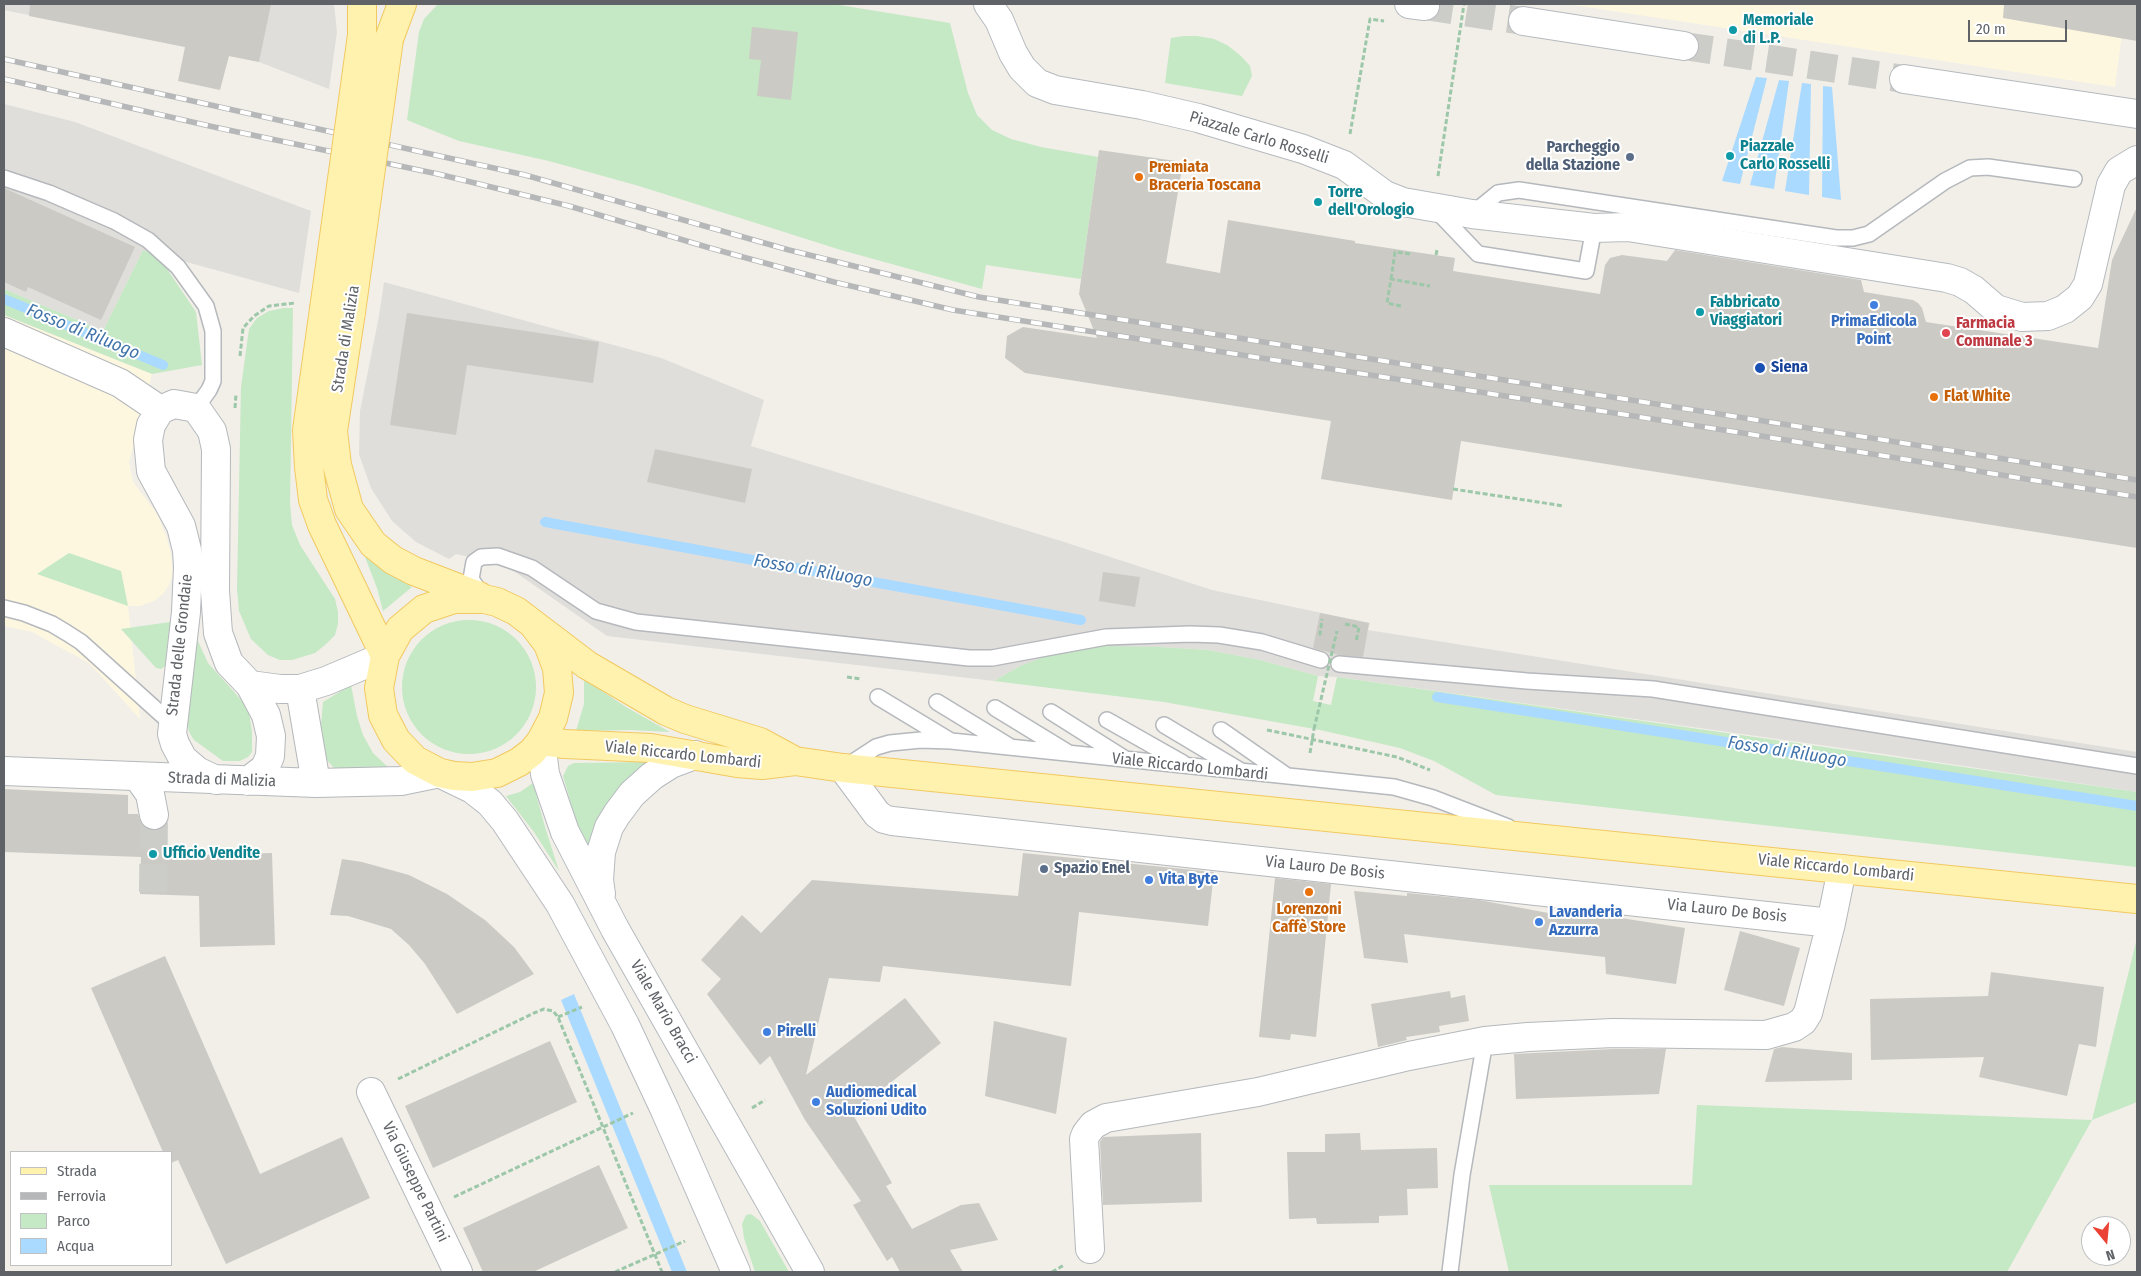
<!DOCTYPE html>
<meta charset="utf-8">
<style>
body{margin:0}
#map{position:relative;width:2141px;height:1276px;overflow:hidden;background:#f1efe8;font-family:"Fira Sans Condensed",sans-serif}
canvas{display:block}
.frame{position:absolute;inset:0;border:5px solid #5f6368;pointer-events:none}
.legend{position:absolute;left:10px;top:1151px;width:162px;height:115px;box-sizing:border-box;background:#fff;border:1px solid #bfc1c3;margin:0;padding:6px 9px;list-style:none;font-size:15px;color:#5f6368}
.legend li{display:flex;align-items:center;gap:10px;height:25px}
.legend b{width:25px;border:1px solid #bfc1c3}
.north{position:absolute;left:2081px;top:1216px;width:50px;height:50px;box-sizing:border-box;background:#fff;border:1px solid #bfc1c3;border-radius:50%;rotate:163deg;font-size:14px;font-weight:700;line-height:20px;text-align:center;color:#5f6368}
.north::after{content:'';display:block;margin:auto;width:18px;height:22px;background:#ea4335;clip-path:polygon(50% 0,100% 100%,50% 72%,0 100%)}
.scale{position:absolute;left:1968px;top:20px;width:99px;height:22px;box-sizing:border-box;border:2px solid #5f6368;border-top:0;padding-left:6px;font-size:15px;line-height:18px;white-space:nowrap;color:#5f6368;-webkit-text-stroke:4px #fff;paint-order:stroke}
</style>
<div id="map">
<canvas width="2141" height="1276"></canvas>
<div class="frame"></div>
<ul class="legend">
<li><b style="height:6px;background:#fff2af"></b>Strada</li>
<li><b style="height:6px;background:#b6b7b8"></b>Ferrovia</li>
<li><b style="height:14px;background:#c5e8c5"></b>Parco</li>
<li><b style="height:14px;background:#aadaff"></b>Acqua</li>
</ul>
<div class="north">N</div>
<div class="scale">20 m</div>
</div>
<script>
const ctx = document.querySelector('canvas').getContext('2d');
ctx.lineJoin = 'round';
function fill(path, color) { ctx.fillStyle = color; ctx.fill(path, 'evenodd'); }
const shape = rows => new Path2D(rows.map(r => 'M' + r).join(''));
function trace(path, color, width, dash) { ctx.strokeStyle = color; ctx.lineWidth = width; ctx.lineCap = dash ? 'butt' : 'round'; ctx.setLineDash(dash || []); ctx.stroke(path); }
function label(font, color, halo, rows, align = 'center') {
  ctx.font = font + ' "Fira Sans Condensed",sans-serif'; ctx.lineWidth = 4; ctx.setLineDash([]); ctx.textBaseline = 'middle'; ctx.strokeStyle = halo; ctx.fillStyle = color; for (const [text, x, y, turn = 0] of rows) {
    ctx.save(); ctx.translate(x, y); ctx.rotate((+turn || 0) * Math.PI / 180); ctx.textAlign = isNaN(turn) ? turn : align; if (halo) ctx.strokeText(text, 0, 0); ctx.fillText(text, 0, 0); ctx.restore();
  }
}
const commercial = shape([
 [1566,4,2126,4,2115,87],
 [4,315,152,374,129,462,133,482,157,514,166,536,171,554,173,574,169,585,163,594,154,601,140,606,128,606,140,719,89,663,32,632,4,626]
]);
const industrial = shape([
 [4,4,334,4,337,32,329,89,259,62,4,10],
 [4,104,75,122,311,211,299,293,143,250,103,331,4,289],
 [384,282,661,358,764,400,751,446,1061,541,1212,590,1370,623,1368,630,2137,752,2137,792,1877,753,1337,677,1318,676,1260,660,1208,650,1159,647,1020,666,994,681,607,636,505,565,456,554,449,559,416,542,392,521,371,488,359,454,360,411,379,316]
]);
const green = shape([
 [438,4,833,4,950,23,968,93,977,115,992,130,1011,139,1041,147,1098,157,1081,279,986,265,982,289,841,250,639,186,549,161,459,141,407,120,419,32,424,19],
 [1184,36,1197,36,1214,39,1227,45,1241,56,1250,66,1252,76,1242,96,1165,83,1171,38],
 [143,250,159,257,196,312,202,365,152,374,4,315,4,289,103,331],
 [284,308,293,308,290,504,292,525,300,545,335,599,338,612,338,624,335,635,325,645,315,653,292,660,280,660,268,655,251,639,239,611,237,589,241,387,249,329,257,318,269,311],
 [69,553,121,571,128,606,37,574],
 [365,557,412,587,383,611,377,588],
 '402 687a67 67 0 1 1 134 0a67 67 0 1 1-134 0Z',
 [170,622,165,666,161,669,156,668,121,629],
 [193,639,197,639,208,663,244,703,249,712,252,732,252,752,248,757,240,761,223,761,194,740,189,732,187,722],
 [1100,646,1159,647,1208,650,1260,660,1318,676,1313,701,1331,705,1337,677,2137,792,2137,867,1496,795,1434,761,1400,748,1320,730,1164,702,994,681,1020,666,1047,656],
 [584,679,626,707,670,732,630,730,576,731,584,704],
 [351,685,357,716,363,735,373,753,391,770,337,771,323,756,320,736,323,702],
 [648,762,630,777,608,803,594,828,588,852,573,811,563,776,568,766,574,763],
 [533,783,545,827,559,871,534,832,506,796,520,792],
 [2137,938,2137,1102,2092,1120,2007,1272,1509,1272,1489,1185,1692,1185,1697,1105,2092,1120],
 [751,1214,760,1221,789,1272,755,1272,744,1238,742,1224,746,1215]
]);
const water = shape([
 [1756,77,1767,78,1740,184,1722,181],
 [1779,80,1789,81,1774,189,1750,185],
 [1802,83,1811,84,1809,195,1785,191],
 [1823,86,1832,87,1841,200,1822,197],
 [574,994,687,1272,672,1272,561,1000]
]);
const stream = shape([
 [4,299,163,365],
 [545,522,1081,620],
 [1437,697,2137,806]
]);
const building = shape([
 [30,4,271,4,259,62,229,56,220,90,178,81,185,47,29,16],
 [2004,4,2137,4,2137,41,2003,18],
 [752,27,798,32,791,100,757,96,761,60,749,59],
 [1099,150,1183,162,1166,263,1220,273,1228,220,1355,241,1355,243,1455,258,1453,271,1600,294,1605,265,1610,258,1622,255,1667,261,1675,250,1861,280,1864,292,1913,300,1918,303,1922,308,1926,322,2098,348,2112,260,2137,207,2137,548,1461,441,1452,500,1321,479,1331,421,1025,373,1005,358,1007,336,1023,327,1097,338,1079,294],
 [4,188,135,247,101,320,28,287,26,292,4,282],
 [407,313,599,342,593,383,467,365,456,435,390,425],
 [655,449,752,469,745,503,647,482],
 [1103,572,1140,577,1135,607,1099,601],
 [1320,613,1369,623,1363,657,1339,655,1313,648],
 [4,789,128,795,128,814,138,814,142,825,149,830,157,830,165,825,165,856,272,853,275,945,200,947,199,896,140,894,141,857,4,852],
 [1023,853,1214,872,1208,926,1079,912,1071,986,883,966,880,982,829,978,806,1075,905,998,941,1043,852,1113,892,1183,886,1186,912,1229,961,1205,979,1203,998,1240,950,1250,963,1272,900,1272,892,1257,887,1261,853,1205,861,1201,805,1120,770,1056,760,1065,707,994,721,979,701,960,742,915,761,933,812,880,1018,896],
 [342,859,362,862,409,875,447,894,485,920,514,947,534,974,457,1014,425,964,409,945,391,929,348,916,330,915],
 [1275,878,1331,884,1316,1037,1291,1034,1290,1040,1259,1037],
 [1354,891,1407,896,1407,893,1479,900,1575,918,1576,911,1685,928,1676,984,1606,974,1605,957,1404,934,1408,963,1364,958],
 [1740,931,1800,948,1784,1006,1724,990],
 [165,956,260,1174,342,1137,370,1198,226,1264,178,1160,171,1163,171,1152,163,1152,91,988],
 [1991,972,2104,987,2096,1047,2079,1044,2067,1096,1979,1077,1984,1057,1871,1060,1870,999,1988,996],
 [1450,991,1451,998,1465,995,1469,1021,1439,1026,1440,1032,1406,1037,1407,1040,1378,1047,1371,1004],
 [994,1021,1067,1038,1056,1114,985,1096],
 [550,1041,577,1102,433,1168,405,1106],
 [1782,1047,1852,1053,1852,1080,1765,1082,1774,1049],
 [1613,1049,1666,1049,1659,1094,1516,1099,1514,1054],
 [1201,1133,1202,1202,1103,1205,1100,1142,1103,1137],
 [1360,1133,1361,1150,1437,1148,1438,1188,1407,1189,1408,1215,1379,1216,1379,1223,1317,1224,1316,1218,1289,1219,1287,1152,1325,1152,1325,1134],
 [599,1165,628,1228,533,1272,483,1272,463,1228]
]);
const streetTunnel = shape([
 [153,892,154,815]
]);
const secondaryTunnel = shape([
 [1425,6,1523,21],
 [1684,46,1904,79]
]);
const path = shape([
 [1350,134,1370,19,1384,21],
 [1438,176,1464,4],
 [1436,255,1437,250],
 [1391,279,1395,252,1410,254],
 [1401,306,1387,303,1391,279,1430,286],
 [240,356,243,328,254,316,269,306,295,303],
 [235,408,236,394],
 [1453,489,1564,506],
 [1345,624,1359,627,1356,642],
 [1321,635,1320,634,1322,619],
 [847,677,861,679],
 [1267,730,1397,757,1430,770],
 [1310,753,1314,729],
 [558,1017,582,1007],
 [398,1079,534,1013,544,1009,553,1011,558,1017,662,1272],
 [752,1108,765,1100],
 [454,1197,633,1113],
 [615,1272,685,1241],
 [1052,1272,1064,1265]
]);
const lane = shape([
 [4,178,49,193,114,221,148,240,178,267,206,306,213,331,213,381,209,390,196,408],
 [1436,210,1478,254,1586,271,1594,228],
 [1472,214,1498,193,1519,190,1836,238,1853,238,1869,234,1945,181,1970,168,1988,167,2074,179],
 [481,594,471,579,474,562,481,557,498,556,532,568,596,611,636,622,969,658,992,658,1106,637,1190,634,1219,635,1262,642,1321,660],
 [4,608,24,613,52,624,67,633,81,642,172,724],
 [1339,664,1527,681,1653,689,2137,766],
 [878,697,949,740],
 [937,702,1009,746],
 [995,708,1067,752],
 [1051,712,1124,758],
 [1107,720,1183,763],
 [1164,725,1241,771],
 [1221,730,1287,776],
 [847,766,876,747,890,743,921,740,951,741,1394,787,1433,798,1508,827],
 [1450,1272,1462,1175,1485,1041]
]);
const street = shape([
 [4,332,120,383,160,410],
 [250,685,280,689,300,689,326,681,385,656],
 [300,689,316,783],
 [843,768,877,814,884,819,892,821,1831,923],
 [4,771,316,783,401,781,440,773],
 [138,777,150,794,154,815],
 [216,780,197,771,183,759,175,744,172,734,186,612,188,567,187,550,181,526,151,471,148,440,151,425,160,410,174,404,196,408,212,431,216,449,215,591,218,633,229,663,250,685,266,715,271,736,270,756,265,768,248,781],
 [371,1092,458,1272],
 [1090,1249,1084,1139,1086,1134,1093,1125,1106,1118,1258,1092,1409,1056,1485,1041,1528,1037,1613,1033,1766,1035,1794,1027,1803,1021,1808,1013,1831,923,1842,869]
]);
const secondary = shape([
 [988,4,999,20,1013,53,1022,68,1037,83,1055,90,1142,105,1198,118,1303,149,1344,165,1385,195,1403,202,1472,214,1594,228,1628,227,1947,278,1960,282,1974,290,1996,309,2022,317,2048,316,2065,309,2080,297,2088,284,2111,185,2119,171,2137,160],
 [1409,4,1425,6],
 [1523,21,1684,46],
 [1904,79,2137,114],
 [541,741,545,774,565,832,615,929,810,1272],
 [441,774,472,789,490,803,505,821,560,904,625,1025,664,1108,736,1272],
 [601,894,599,880,601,852,609,827,617,814,632,794,652,776,671,764,695,755]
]);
const primary = shape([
 [362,35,362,4],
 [389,39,402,4],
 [324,309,307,430,309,467,313,500,322,525,385,656],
 [351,312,333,431,337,465,349,509,373,544,393,560,414,571,479,596],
 [532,623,548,644,557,668,559,693,553,718,541,741,532,752,519,762,497,773,472,777,454,776,440,773,415,760,396,740,383,715,379,688,385,656,400,629,424,609,454,599,484,599,497,602,516,611,587,665,666,711,685,719,760,742,795,761],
 [541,741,565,744,651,748,737,763,762,765,795,761,843,768,2137,899]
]);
const rail = shape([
 [4,59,525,175,789,250,979,297,2137,480],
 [4,79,214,127,438,174,569,206,710,248,834,282,953,310,1749,434,2137,497]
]);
const pathBridge = shape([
 [1314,729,1337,631]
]);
const primaryBridge = shape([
 [324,309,362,35],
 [351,312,389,39]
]);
const markers = [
 [1733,30,5,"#0f9aa8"],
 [1730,156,5,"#0f9aa8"],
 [1630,157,5,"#5c6f8a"],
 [1139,177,5,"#e8710a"],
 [1318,202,5,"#0f9aa8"],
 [1874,305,5,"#3f7fe0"],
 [1700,312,5,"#0f9aa8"],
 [1946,333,5,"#e0444e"],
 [1760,368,6,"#1a4fb4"],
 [1934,397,5,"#e8710a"],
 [153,854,5,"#0f9aa8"],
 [1044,869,5,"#5c6f8a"],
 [1149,880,5,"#3f7fe0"],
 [1309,892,5,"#e8710a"],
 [1539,922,5,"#3f7fe0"],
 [767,1032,5,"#3f7fe0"],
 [816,1102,5,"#3f7fe0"]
];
const cultureNames = [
 ["Memoriale",1743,21],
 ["di L.P.",1743,39],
 ["Piazzale",1740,147],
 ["Carlo Rosselli",1740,165],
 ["Torre",1328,193],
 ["dell'Orologio",1328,211],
 ["Fabbricato",1710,303],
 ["Viaggiatori",1710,321],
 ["Ufficio Vendite",163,854]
];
const streetNames = [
 ["Piazzale Carlo Rosselli",1259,138,17],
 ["Strada di Malizia",346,339,-81],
 ["Strada delle Grondaie",180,645,-84],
 ["Viale Riccardo Lombardi",683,755,6],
 ["Viale Riccardo Lombardi",1190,767,6],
 ["Strada di Malizia",222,780,2],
 ["Via Lauro De Bosis",1325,868,6],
 ["Viale Riccardo Lombardi",1836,868,6],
 ["Via Lauro De Bosis",1727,911,6],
 ["Viale Mario Bracci",663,1012,60],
 ["Via Giuseppe Partini",415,1182,64]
];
const serviceNames = [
 ["Parcheggio",1620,148],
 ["della Stazione",1620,166],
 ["Spazio Enel",1054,869,"left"]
];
const foodNames = [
 ["Premiata",1149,168],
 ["Braceria Toscana",1149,186],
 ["Flat White",1944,397],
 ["Lorenzoni",1309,910,"center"],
 ["Caffè Store",1309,928,"center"]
];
const shopNames = [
 ["PrimaEdicola",1874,322,"center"],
 ["Point",1874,340,"center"],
 ["Vita Byte",1159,880],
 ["Lavanderia",1549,913],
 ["Azzurra",1549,931],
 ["Pirelli",777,1032],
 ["Audiomedical",826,1093],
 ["Soluzioni Udito",826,1111]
];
const healthNames = [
 ["Farmacia",1956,324],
 ["Comunale 3",1956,342]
];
const transitNames = [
 ["Siena",1771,368]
];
const waterNames = [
 ["Fosso di Riluogo",83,332,22],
 ["Fosso di Riluogo",813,571,10],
 ["Fosso di Riluogo",1787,752,9]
];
fill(commercial, '#fef7e0');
fill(industrial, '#e0deda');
fill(green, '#c5e8c5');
fill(water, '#aadaff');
trace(stream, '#aadaff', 10);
fill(building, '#cccac5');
trace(streetTunnel, '#ccccc8', 28, [28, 14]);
trace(secondaryTunnel, '#ccccc8', 28, [28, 14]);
trace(lane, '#b5b8bc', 18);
trace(street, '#b5b8bc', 30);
trace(secondary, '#b6babf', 30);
trace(primary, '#f2c960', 30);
trace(path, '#9cc7a9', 3, [5, 2.5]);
trace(lane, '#fff', 15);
trace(street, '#fff', 28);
trace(secondary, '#fff', 28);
trace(primary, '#fff2af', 28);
trace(rail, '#b6b7b8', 5.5);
trace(rail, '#fff', 4, [11]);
trace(primaryBridge, '#f2c960', 30, []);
trace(pathBridge, '#9cc7a9', 3, [5, 2.5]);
trace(primaryBridge, '#fff2af', 28);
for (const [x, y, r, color] of markers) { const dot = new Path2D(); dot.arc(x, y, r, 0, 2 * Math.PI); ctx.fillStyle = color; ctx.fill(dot); trace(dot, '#fff', 2); }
label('bold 16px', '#0d838f', '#fff', cultureNames, 'left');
label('16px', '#5f6368', '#fff', streetNames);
label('bold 16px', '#4e5e75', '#fff', serviceNames, 'right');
label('bold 16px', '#c56008', '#fff', foodNames, 'left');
label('bold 16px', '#366cbe', '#fff', shopNames, 'left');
label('bold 16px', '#be3a42', '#fff', healthNames, 'left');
label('bold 16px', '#164399', '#fff', transitNames, 'left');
label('italic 18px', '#4174aa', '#fff', waterNames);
</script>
